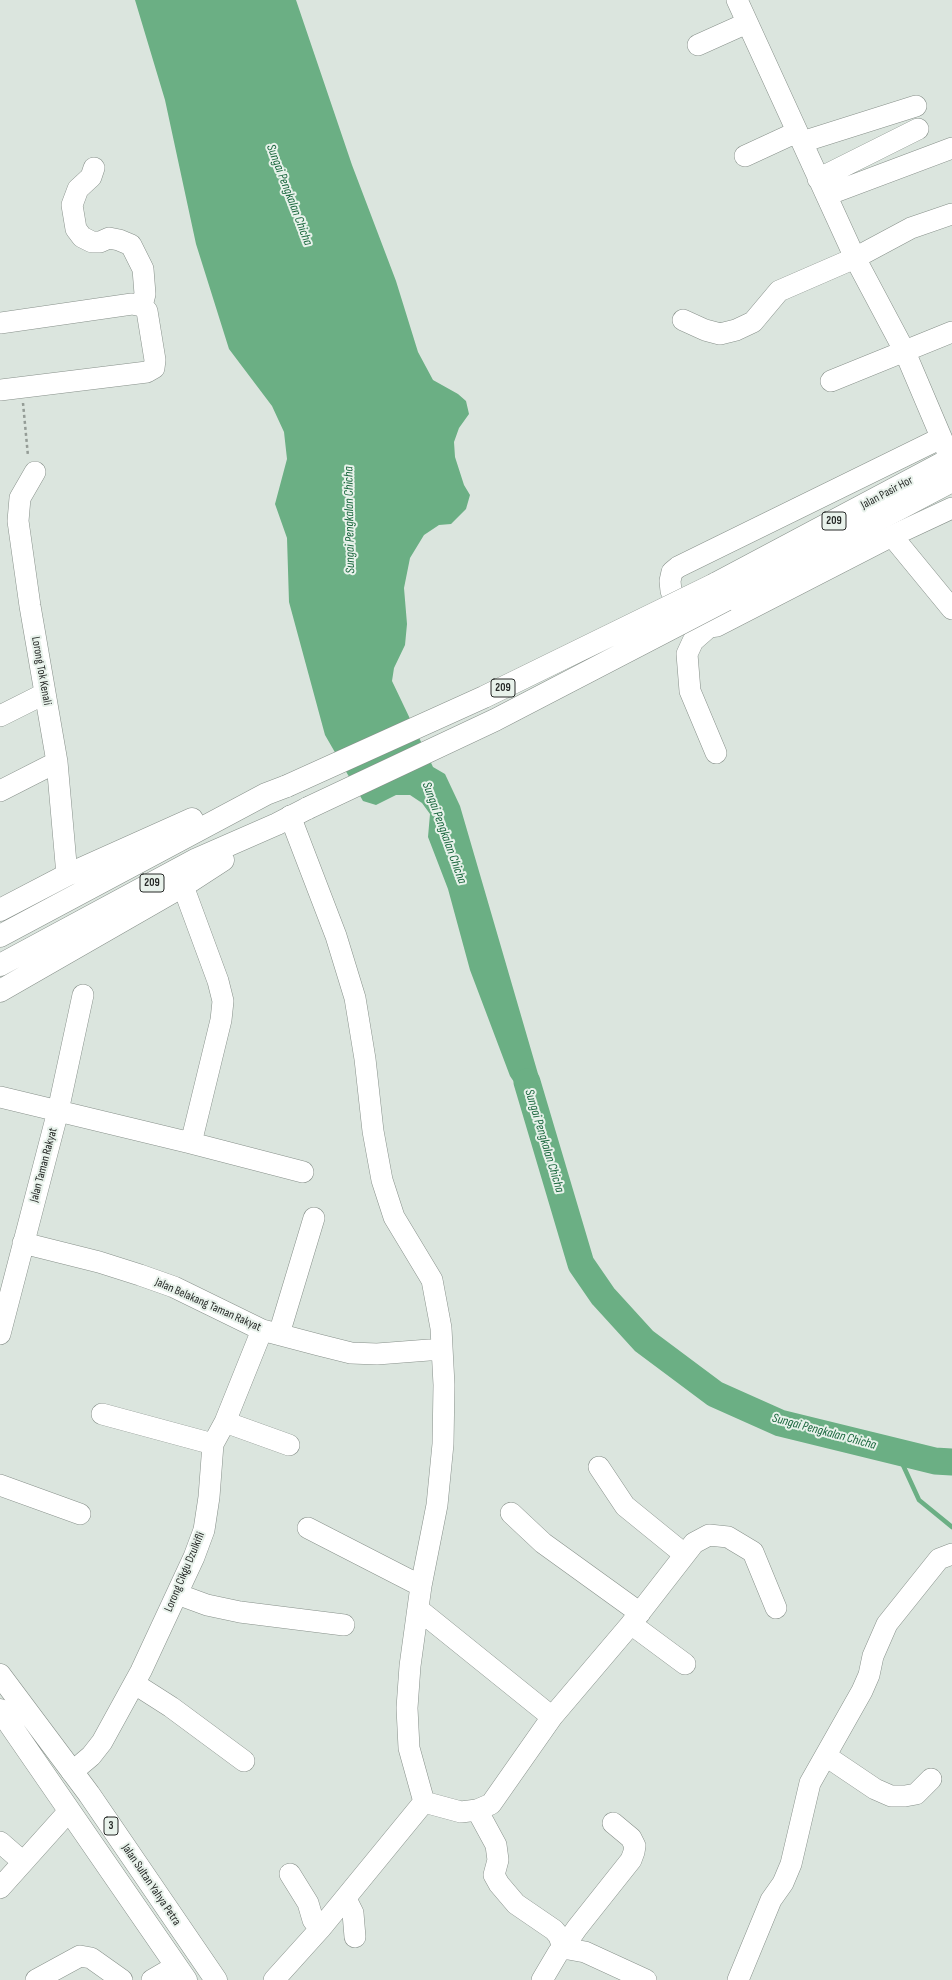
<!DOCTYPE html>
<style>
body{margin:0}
canvas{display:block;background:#dbe5de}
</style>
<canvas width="952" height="1980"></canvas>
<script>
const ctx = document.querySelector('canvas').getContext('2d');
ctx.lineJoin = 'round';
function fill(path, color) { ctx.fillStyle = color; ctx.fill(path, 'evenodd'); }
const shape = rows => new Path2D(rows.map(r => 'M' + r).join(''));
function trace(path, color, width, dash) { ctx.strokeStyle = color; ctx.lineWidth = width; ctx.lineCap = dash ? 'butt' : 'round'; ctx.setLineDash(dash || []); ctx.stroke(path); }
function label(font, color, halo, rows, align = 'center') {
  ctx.font = font + ' "Sofia Sans Condensed",sans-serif'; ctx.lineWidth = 4; ctx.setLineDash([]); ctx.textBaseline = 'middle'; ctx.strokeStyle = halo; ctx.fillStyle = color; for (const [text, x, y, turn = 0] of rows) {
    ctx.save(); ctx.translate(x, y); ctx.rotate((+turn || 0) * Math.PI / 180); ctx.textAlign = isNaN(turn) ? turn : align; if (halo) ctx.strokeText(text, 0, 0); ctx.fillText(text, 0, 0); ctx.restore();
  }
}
const water = shape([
 [135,0,296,0,352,165,396,281,418,352,433,380,458,394,466,401,469,414,459,428,454,442,455,457,464,485,470,495,466,509,451,524,439,525,424,535,410,558,404,588,407,624,405,645,394,668,392,681,433,767,445,774,460,806,543,1091,540,1121,510,1076,470,970,448,889,428,837,430,814,422,803,410,795,396,795,376,805,363,801,325,735,289,602,287,538,275,504,287,459,284,432,272,406,229,349,196,244,165,100]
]);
const stream = shape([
 [897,1452,919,1500,952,1527]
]);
const river = shape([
 [527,1082,581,1264,603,1296,644,1341,715,1394,780,1423,935,1461,952,1462]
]);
const path = shape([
 [23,403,28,456]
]);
const minor = shape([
 [737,0,855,258,905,352,947,451],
 [698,45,747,23],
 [802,142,916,106],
 [745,156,797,132],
 [94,168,91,177,78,189,72,205,76,229,82,237,92,242,100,242,109,238,119,240,131,245,143,269,145,294,142,306],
 [818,179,918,129],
 [827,195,952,148],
 [683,320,705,330,720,334,736,330,753,322,779,291,855,258,911,228,952,214],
 [0,323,132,304,142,306,147,311,155,360,154,368,147,372,0,390],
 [831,381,952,332],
 [941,438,678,567,672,572,670,581,671,591,694,620,701,626,709,627,717,626,892,536,952,508],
 [35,472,20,498,18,521,30,606,57,762,67,875],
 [892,536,952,609],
 [709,627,693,641,687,654,690,691,716,753],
 [0,716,44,694],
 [0,791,57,762],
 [0,1097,191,1143,221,1020,223,1001,218,981,183,886],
 [191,1143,303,1172],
 [23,1243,99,1262,140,1275,174,1287,262,1330,319,1345,351,1353,377,1354,442,1349],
 [0,1334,58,1111,83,995],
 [279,1334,314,1218],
 [102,1414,213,1444],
 [225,1422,289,1445],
 [599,1467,625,1506,684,1554],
 [0,1485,80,1514],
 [511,1513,543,1543,640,1613],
 [308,1528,421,1586],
 [177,1594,207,1605,240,1612,344,1625],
 [418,1609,552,1717],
 [631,1624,685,1664],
 [135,1684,171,1707,244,1761],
 [826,1756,875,1789,891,1796,905,1796,916,1794,931,1779],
 [72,1772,91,1756,102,1742,141,1671,194,1557,204,1530,209,1497,213,1444,225,1422,262,1330],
 [424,1802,461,1812,477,1810,491,1804,552,1717,631,1624,694,1543,709,1535,728,1537,753,1552,776,1608],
 [477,1810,496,1845,498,1860,494,1875,499,1884,516,1904,554,1930,559,1936,563,1948],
 [0,1842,23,1862],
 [290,1874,308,1903,313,1920,320,1929],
 [0,1888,69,1811],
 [346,1899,353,1913,355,1937],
 [563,1948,577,1928,631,1860,634,1852,635,1846,631,1838,613,1823],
 [36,1980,80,1956,91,1958,122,1980],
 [152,1980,176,1966],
 [274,1980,320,1929,424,1802,409,1748,407,1708,410,1666,421,1586,437,1505,443,1444,444,1385,441,1328,432,1280,394,1217,382,1180,373,1131,365,1059,355,998,336,936,290,816],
 [542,1980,558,1953,563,1948,585,1952,646,1980],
 [738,1980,771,1900,783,1883,791,1864,810,1783,862,1691,869,1675,873,1656,887,1624,939,1559,952,1554]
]);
const major = shape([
 [715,584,952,458],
 [726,600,952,481],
 [0,910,67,875,192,819],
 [0,936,266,794,287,786],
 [0,965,197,859,277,824,308,808],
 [0,991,183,886,223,860]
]);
const highway = shape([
 [0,1675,89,1794,216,1980],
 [0,1710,186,1980]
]);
const majorBridge = shape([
 [287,786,484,697,715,584],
 [308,808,495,720,726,600]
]);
const shields = [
 [834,521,24],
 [503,688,24],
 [152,883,24],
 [111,1826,14]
];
const shieldNames = [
 ["209",834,521],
 ["209",503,688],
 ["209",152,883],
 ["3",111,1826]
];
const streetNames = [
 ["Jalan Pasir Hor",887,493,-28],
 ["Lorong Tok Kenali",41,671,80],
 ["Jalan Taman Rakyat",44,1165,-75],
 ["Jalan Belakang Taman Rakyat",208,1305,24],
 ["Lorong Cikgu Dzulkifli",185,1572,-67],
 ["Jalan Sultan Yahya Petra",151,1885,56]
];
const waterNames = [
 ["Sungai Pengkalan Chicha",289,195,69],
 ["Sungai Pengkalan Chicha",350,520,-91],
 ["Sungai Pengkalan Chicha",444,833,70],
 ["Sungai Pengkalan Chicha",544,1141,73],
 ["Sungai Pengkalan Chicha",824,1432,15]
];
fill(water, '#6baf84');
trace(stream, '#6baf84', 4.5);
trace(river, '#6baf84', 27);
trace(minor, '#87908a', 22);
trace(major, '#87908a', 23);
trace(highway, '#87908a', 23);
trace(path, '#949c96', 2.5, [3, 3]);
trace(minor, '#fff', 21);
trace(major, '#fff', 22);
trace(highway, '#fff', 22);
trace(majorBridge, '#87908a', 23, []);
trace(majorBridge, '#fff', 22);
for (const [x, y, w] of shields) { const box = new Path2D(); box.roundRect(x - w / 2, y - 9, w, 18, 3); ctx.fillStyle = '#e8f2eb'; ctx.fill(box); trace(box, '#262927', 1); }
label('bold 11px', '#262927', null, shieldNames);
label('12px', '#262927', '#e8f2eb', streetNames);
label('italic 13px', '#1a673d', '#e8f2eb', waterNames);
</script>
